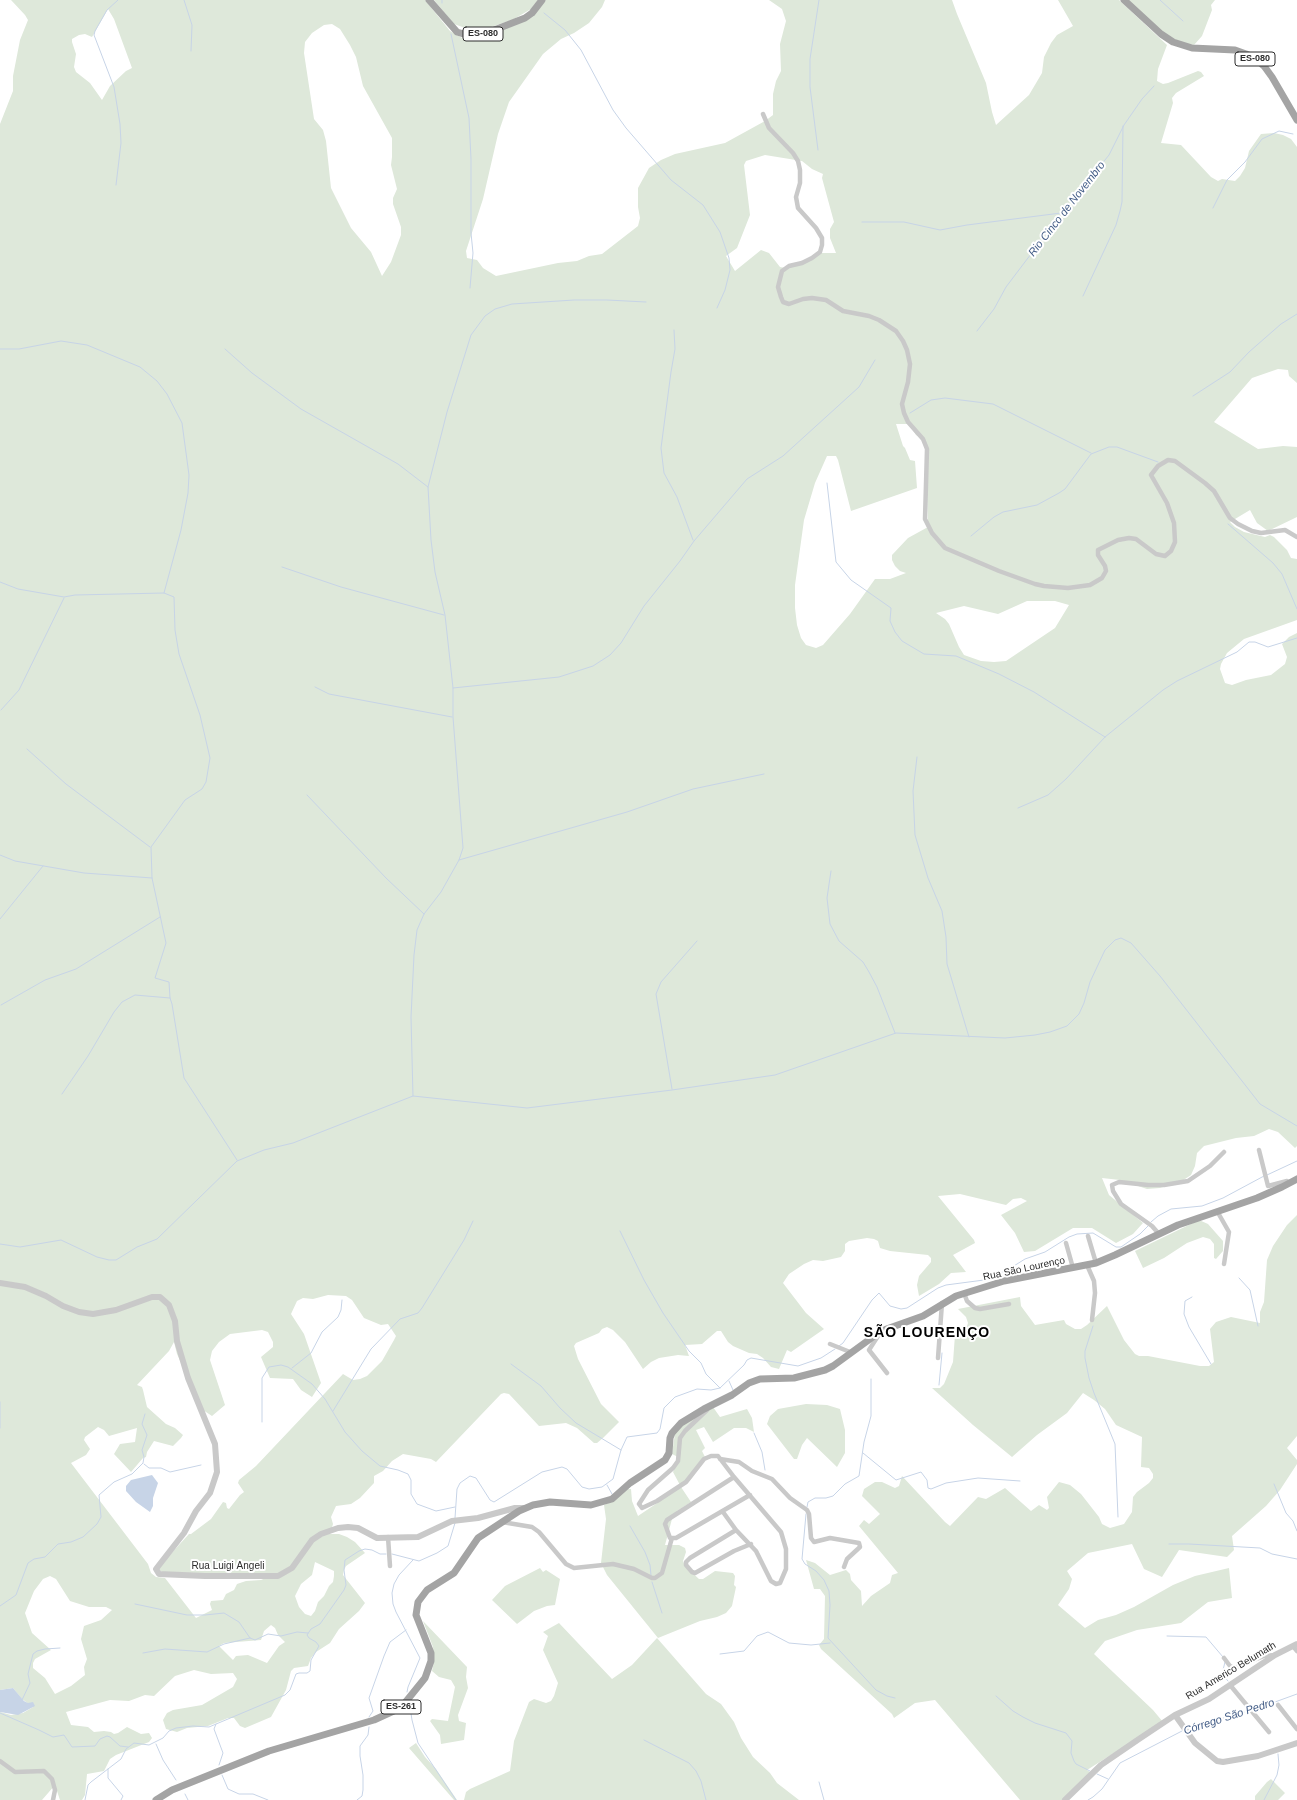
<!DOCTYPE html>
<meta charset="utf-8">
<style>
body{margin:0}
canvas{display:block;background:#fff}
</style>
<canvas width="1297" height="1800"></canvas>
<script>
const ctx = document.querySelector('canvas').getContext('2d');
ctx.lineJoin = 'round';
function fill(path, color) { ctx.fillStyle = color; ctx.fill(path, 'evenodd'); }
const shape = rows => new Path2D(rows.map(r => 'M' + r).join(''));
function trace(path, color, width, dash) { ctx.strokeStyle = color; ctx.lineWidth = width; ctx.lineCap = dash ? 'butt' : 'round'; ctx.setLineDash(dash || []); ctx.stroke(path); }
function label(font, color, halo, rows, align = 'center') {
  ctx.font = font + ' Helvetica,sans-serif'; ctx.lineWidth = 4; ctx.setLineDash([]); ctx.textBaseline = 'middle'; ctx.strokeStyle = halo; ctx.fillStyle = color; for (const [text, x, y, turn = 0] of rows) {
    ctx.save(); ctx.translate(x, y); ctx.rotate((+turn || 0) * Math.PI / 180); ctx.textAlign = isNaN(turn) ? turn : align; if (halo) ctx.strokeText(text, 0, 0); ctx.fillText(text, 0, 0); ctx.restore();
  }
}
const green = shape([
 [11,0,425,0,450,31,464,39,478,39,515,25,535,13,546,0,605,0,602,7,589,23,574,33,561,39,543,54,509,102,498,134,483,199,466,251,467,258,477,260,483,268,496,276,558,263,577,261,589,256,602,254,638,226,640,218,638,207,638,188,649,168,661,160,675,154,725,143,765,121,773,115,773,94,776,81,781,71,780,44,786,21,782,9,769,0,952,0,957,14,986,83,992,112,996,125,1029,95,1042,73,1044,57,1051,43,1057,35,1073,26,1058,0,1119,0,1167,45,1158,69,1157,81,1163,84,1168,83,1198,71,1201,72,1204,76,1176,93,1172,98,1173,103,1161,143,1181,145,1211,177,1218,181,1222,179,1235,181,1240,176,1245,168,1249,151,1261,134,1274,133,1283,135,1291,139,1297,147,1297,383,1289,376,1288,370,1278,369,1252,378,1214,422,1258,449,1283,446,1297,447,1297,517,1268,531,1257,523,1250,510,1230,522,1235,527,1244,532,1265,537,1270,535,1274,537,1287,550,1291,558,1297,559,1297,620,1244,639,1227,653,1221,664,1220,669,1225,683,1232,685,1246,680,1271,675,1285,664,1287,657,1282,644,1289,637,1297,633,1297,1146,1295,1148,1278,1132,1269,1129,1254,1136,1236,1138,1204,1146,1197,1153,1195,1166,1191,1175,1182,1181,1160,1188,1147,1189,1120,1180,1102,1178,1109,1195,1143,1223,1133,1234,1116,1243,1092,1228,1073,1228,1035,1251,1024,1252,1015,1233,1001,1215,1027,1201,1021,1198,1013,1199,1006,1205,960,1194,938,1196,974,1240,975,1243,953,1255,966,1272,951,1273,939,1284,919,1296,917,1285,919,1276,931,1262,931,1258,928,1255,890,1251,880,1248,878,1241,874,1239,867,1238,849,1241,845,1244,845,1251,841,1257,823,1261,813,1260,804,1264,789,1274,783,1283,806,1313,824,1329,791,1352,787,1350,779,1369,771,1367,763,1358,757,1354,749,1353,733,1346,728,1342,721,1331,717,1331,702,1344,685,1345,689,1356,678,1355,659,1358,651,1362,643,1369,625,1342,613,1330,607,1327,602,1329,599,1333,576,1343,574,1346,578,1359,601,1404,619,1422,603,1438,597,1443,594,1443,577,1428,566,1423,539,1426,509,1394,504,1393,501,1394,436,1462,431,1459,403,1454,392,1461,383,1471,374,1476,374,1483,360,1498,351,1504,336,1506,331,1517,333,1524,330,1534,339,1534,347,1537,355,1542,365,1553,346,1566,344,1570,343,1575,365,1603,359,1611,339,1629,330,1643,316,1652,311,1658,308,1666,294,1668,291,1671,286,1690,271,1717,245,1728,240,1726,234,1718,228,1718,208,1726,187,1728,177,1732,166,1729,163,1720,167,1713,173,1710,202,1705,233,1687,237,1679,233,1673,211,1674,194,1670,175,1676,154,1696,145,1695,129,1701,110,1700,66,1712,71,1725,88,1727,94,1732,104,1731,111,1732,114,1734,118,1733,127,1727,141,1734,149,1733,152,1738,149,1742,116,1755,110,1759,104,1771,87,1774,85,1795,82,1800,60,1800,55,1785,42,1800,0,1800,0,1712,11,1715,23,1713,33,1707,22,1699,13,1688,0,1690,0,124,13,91,13,76,20,40,28,20,25,15],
 [108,9,114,19,132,68,126,71,110,86,102,100,90,83,76,72,74,67,76,54,72,42,72,39,79,35,85,34,92,37],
 [332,24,340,29,350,45,356,57,363,86,392,138,392,157,391,165,397,189,393,198,393,204,401,227,401,235,391,262,382,276,371,252,351,228,331,188,326,141,323,130,314,119,304,53,305,42,312,33,324,25],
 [765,155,802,161,812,169,823,174,822,178,834,222,830,229,830,238,836,253,819,253,803,264,785,268,780,267,769,253,761,250,735,271,726,256,737,248,750,215,744,165,746,161],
 [896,424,909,424,916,435,921,438,926,448,928,527,908,538,892,555,892,560,895,566,900,571,906,573,890,579,875,579,850,614,823,645,816,648,806,645,801,638,797,625,795,608,795,585,804,520,815,483,827,456,836,456,838,460,851,511,917,488,915,461,910,460,905,448,903,446],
 [1027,601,1055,601,1069,605,1055,628,1006,661,994,662,981,661,964,655,959,647,949,624,945,619,936,613,964,606,998,614],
 [328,1295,346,1296,352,1300,364,1318,381,1325,388,1324,396,1336,394,1340,382,1361,367,1376,360,1379,353,1380,343,1374,256,1466,239,1480,238,1483,244,1492,240,1495,229,1509,227,1508,226,1503,223,1502,211,1519,191,1534,189,1534,157,1569,170,1576,268,1577,261,1580,246,1581,237,1584,234,1590,226,1594,223,1600,211,1601,210,1604,212,1610,196,1618,165,1578,156,1577,151,1573,148,1564,71,1463,86,1455,90,1449,84,1440,85,1437,98,1427,104,1430,109,1436,137,1428,135,1442,120,1444,114,1454,131,1472,143,1458,146,1457,147,1452,154,1441,173,1446,181,1438,183,1435,175,1428,166,1424,147,1407,143,1390,142,1387,137,1385,169,1351,174,1342,177,1354,203,1410,212,1416,225,1405,210,1360,212,1351,219,1342,230,1334,262,1330,268,1332,273,1342,273,1347,261,1357,270,1378,293,1379,301,1390,312,1397,321,1383,304,1334,291,1314,297,1301,303,1298,313,1299],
 [315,1562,334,1571,334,1576,333,1582,329,1586,324,1596,318,1602,315,1611,311,1616,305,1614,299,1607,295,1596,301,1584,312,1575],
 [50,1576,56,1579,70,1601,89,1607,106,1607,112,1610,101,1620,84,1626,81,1639,87,1659,84,1667,85,1675,71,1686,55,1694,45,1678,33,1668,33,1663,35,1659,51,1650,32,1633,25,1613,34,1591,43,1579],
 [271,1625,275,1628,278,1635,285,1642,279,1646,267,1663,248,1655,236,1656,233,1660,219,1646,224,1643,261,1640,264,1631],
 [434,0,538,0,531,9,514,19,480,31,471,30,454,24],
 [1127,0,1215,0,1211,5,1212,10,1202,36,1194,45,1171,41],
 [1297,1215,1297,1436,1287,1448,1297,1460,1297,1464,1280,1490,1266,1506,1232,1536,1234,1550,1227,1557,1179,1550,1162,1577,1144,1569,1132,1544,1088,1553,1067,1571,1072,1579,1069,1589,1058,1605,1085,1628,1098,1620,1116,1615,1134,1607,1173,1585,1195,1576,1229,1568,1232,1598,1208,1602,1181,1623,1137,1630,1105,1641,1094,1654,1153,1710,1163,1722,1087,1770,1090,1772,1063,1800,1020,1800,935,1700,915,1703,894,1718,892,1714,821,1649,819,1645,824,1639,825,1596,820,1589,814,1589,806,1560,815,1563,830,1575,846,1570,850,1574,851,1580,861,1591,862,1606,871,1596,890,1583,892,1575,898,1573,859,1526,864,1520,869,1524,880,1514,862,1496,864,1489,875,1482,882,1482,895,1488,899,1486,902,1476,945,1522,950,1526,978,1497,986,1499,1005,1488,1031,1511,1039,1505,1047,1510,1049,1508,1047,1497,1059,1482,1070,1485,1081,1494,1099,1517,1102,1524,1110,1528,1124,1524,1132,1512,1133,1497,1137,1492,1149,1483,1153,1478,1153,1474,1149,1468,1141,1467,1142,1437,1116,1425,1105,1409,1094,1400,1083,1393,1067,1413,1037,1435,1012,1457,973,1425,932,1388,940,1388,944,1384,953,1362,955,1335,967,1326,968,1323,966,1317,958,1309,1020,1297,1021,1306,1035,1325,1064,1320,1066,1324,1075,1329,1081,1329,1087,1325,1107,1306,1124,1340,1135,1354,1139,1356,1148,1356,1200,1366,1209,1366,1214,1362,1210,1329,1216,1322,1231,1317,1260,1323,1260,1312,1264,1302,1267,1260,1273,1246,1287,1225],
 [1199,1220,1208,1224,1223,1241,1223,1251,1216,1259,1214,1258,1214,1244,1210,1239,1203,1237,1187,1243,1164,1258,1143,1268,1135,1251],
 [806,1404,827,1405,840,1409,845,1430,845,1453,837,1467,807,1438,802,1445,797,1459,794,1459,767,1424,770,1416,778,1409],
 [713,1407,720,1417,747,1409,752,1418,754,1432,746,1428,734,1428,713,1442,704,1427,696,1430,705,1448,702,1451,706,1459,691,1479,681,1487,691,1502,677,1511,672,1519,665,1545,679,1545,685,1548,686,1552,683,1561,685,1566,699,1579,703,1579,715,1571,733,1573,735,1576,734,1585,736,1587,732,1606,726,1613,717,1617,700,1621,658,1638,607,1575,601,1563,606,1519,604,1505,613,1501,628,1489,631,1489,632,1501,638,1516,681,1487,673,1472,680,1458,672,1454,675,1433,681,1425],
 [540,1568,543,1572,546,1570,560,1579,555,1605,547,1606,534,1611,517,1624,492,1600,505,1586],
 [423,1621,467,1667,466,1677,468,1688,458,1715,459,1721,466,1723,464,1740,441,1744,440,1735,430,1721,432,1719,448,1721,455,1687,451,1680,439,1677,432,1671,434,1662,433,1647],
 [559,1623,612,1679,632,1665,657,1638,706,1694,721,1704,734,1722,741,1738,753,1757,770,1773,777,1783,799,1800,464,1800,466,1792,470,1789,510,1771,514,1741,529,1702,534,1699,546,1703,551,1701,554,1696,558,1683,543,1650,548,1636,543,1632],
 [416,1743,425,1757,436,1769,457,1800,454,1800,409,1748],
 [1271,1779,1285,1793,1278,1800,1255,1800,1255,1796,1267,1782]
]);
const water = shape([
 [152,1475,158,1483,153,1498,153,1506,150,1512,136,1502,126,1491,126,1486,131,1480],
 [13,1688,24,1701,28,1703,33,1702,35,1706,18,1715,0,1712,0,1690]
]);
const stream = shape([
 [184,0,192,25,191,51],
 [442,0,442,3],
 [1160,0,1183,21],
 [544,13,565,30,581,50,613,110,626,128,671,180,703,205,720,232,729,258,730,270,725,290,717,308],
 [451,34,469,118,471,159,471,233,473,253,470,288],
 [818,150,810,87,810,59,819,0],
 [116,185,121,143,120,124,114,87,94,35,95,31,107,10,118,0],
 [1213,208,1227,180,1245,162,1262,139,1279,131,1293,134],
 [862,222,904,222,940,230,967,225,1061,213],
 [1083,296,1116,225,1120,211,1122,202,1123,126],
 [674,330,675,349,671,372,661,448,664,473,677,497,693,540],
 [977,331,994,309,1006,287,1062,213,1109,155,1124,125,1142,99,1154,86],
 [0,349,19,349,61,341,87,345,140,367,157,381,167,394,182,423,189,475,188,493,181,530,164,593],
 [225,349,252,373,301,409,398,464,428,487],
 [1193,396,1230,372,1249,352,1281,324,1297,314],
 [910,413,931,400,945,398,993,404,1091,453],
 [827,483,836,562,851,580,891,608,890,621,895,632,902,641,924,654,956,656,999,674,1034,692,1105,737],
 [1228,524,1273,563,1282,574,1297,609],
 [971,536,994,517,1003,512,1037,505,1059,493,1065,489,1091,454,1109,447,1117,447,1158,462],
 [282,567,341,587,444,615],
 [0,582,18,589,64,597,75,595,164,593,174,597,175,630,179,654,200,715,210,758,206,782,202,789,185,800,151,847,152,878,166,943,155,978,169,982,170,998,172,1004,184,1078,237,1160],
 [315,687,329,694,452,717],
 [453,688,559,677,593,666,610,655,621,643,644,606,680,561,694,541,747,479,783,456,859,387,875,360],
 [1,710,19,690,64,598],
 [27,749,66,784,150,847],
 [917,757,913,791,915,835,928,878,942,911,946,937,947,964,969,1037],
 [307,795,386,878,424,914],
 [1018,808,1048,795,1066,779,1105,737,1163,690,1177,681,1237,652,1249,642,1255,642,1268,647,1297,638],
 [0,855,15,861,84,873,152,878],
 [459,860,627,812,693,789,764,774],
 [831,871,827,898,830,924,839,941,863,962,869,972,877,987,895,1033],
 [0,919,43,866],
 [1,1005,45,980,76,969,160,917],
 [672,1089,656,994,661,982,697,941],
 [62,1094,88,1056,114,1012,122,1002,135,995,170,998],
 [413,1096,411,1017,414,955,417,930,424,914,441,892,459,860,463,848,453,717,453,688,445,615,435,572,431,540,428,487,447,412,471,335,485,316,495,309,512,304,574,300,607,300,646,302],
 [1267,1175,1297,1161],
 [1151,1222,1158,1216,1171,1209,1202,1206,1223,1198,1264,1176],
 [620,1231,644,1280,663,1313,689,1351,701,1363,706,1374,720,1388],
 [0,1244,20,1247,61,1240,97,1257,109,1260,116,1260,137,1247,157,1239,237,1161,264,1150,293,1143,413,1096,527,1108,672,1090,775,1075,896,1033,1005,1038,1035,1035,1050,1032,1067,1026,1079,1014,1084,1003,1090,982,1105,950,1115,940,1121,938,1131,943,1160,976,1260,1104,1297,1126],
 [1239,1278,1250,1290,1258,1326],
 [1192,1297,1185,1301,1184,1314,1189,1327,1211,1364],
 [1093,1326,1085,1351,1085,1358,1089,1378,1094,1393,1115,1444,1118,1517],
 [839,1346,843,1343,872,1300,879,1293,890,1306,901,1309,907,1308,938,1288,946,1285,984,1280,1009,1269,1025,1259,1045,1252,1069,1237,1077,1234,1093,1233,1116,1247,1121,1247,1140,1234,1149,1225],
 [511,1364,541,1386,560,1408,576,1423,621,1450],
 [292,1368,311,1353,322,1332,338,1317,341,1310,342,1300],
 [729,1381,733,1390],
 [939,1385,942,1353],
 [0,1402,0,1428],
 [333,1411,371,1349,400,1319,418,1313,422,1308,464,1240,473,1221],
 [262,1422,262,1378,269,1367,281,1365,288,1367,312,1384,325,1399,345,1432,362,1451,380,1466,398,1470,408,1474,411,1480,411,1494,417,1504,436,1511,455,1507],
 [754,1433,762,1452,765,1470],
 [863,1453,896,1480,921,1472,927,1480,928,1488,931,1489,946,1483,978,1478,1020,1481],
 [144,1464,149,1468,161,1468,170,1472,201,1465],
 [1274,1484,1286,1513,1293,1521,1297,1531],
 [607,1485,612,1494],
 [807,1507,808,1502,815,1498,826,1498,833,1496,845,1484,859,1476,864,1442,871,1416,871,1379],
 [806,1514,802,1559,805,1564,816,1571,824,1580,829,1591,830,1605,828,1638,876,1690,887,1696,895,1698],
 [455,1518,457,1489,460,1483,470,1476,476,1478,490,1500,494,1502,542,1472,562,1467,567,1469,582,1487,589,1489,602,1487,613,1479,621,1450,627,1437,657,1433,660,1429,664,1408,675,1397,697,1389,711,1390,720,1388,744,1365,747,1360,751,1358,798,1366,821,1358,835,1349],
 [630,1526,645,1552,650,1565,651,1575],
 [1169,1544,1189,1544,1260,1548,1272,1554,1297,1559],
 [392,1554,419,1561,437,1553,448,1546,455,1523],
 [652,1582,662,1613],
 [135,1604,187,1615,205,1615,224,1613,239,1622,250,1638,255,1640,268,1634,281,1636,297,1632,308,1633],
 [0,1606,16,1595,28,1563,34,1559,45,1557,58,1544,71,1542,83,1537,97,1524,101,1517,99,1495,114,1482,132,1474,143,1463,144,1457,142,1450,147,1435,142,1424,145,1414],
 [1167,1636,1206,1637,1223,1657],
 [143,1653,165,1649,207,1652,224,1644,250,1638],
 [720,1654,744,1651,757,1636,768,1632,789,1643,811,1645,830,1643],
 [1225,1662,1222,1674,1228,1681],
 [407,1692,408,1687,420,1658,396,1612,393,1604,392,1593,394,1584,399,1575,413,1560],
 [996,1696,1013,1711,1023,1717,1035,1723,1066,1733,1072,1741,1071,1753,1074,1761,1076,1764,1090,1771],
 [22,1700,30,1683,28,1674,33,1654,37,1651,45,1649,60,1648],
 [410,1707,412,1720,418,1743,456,1800],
 [1253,1710,1297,1694],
 [0,1713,39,1730,53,1737,64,1735,72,1747,95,1746,100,1739,107,1736,110,1737,120,1746,128,1747],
 [369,1717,373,1711,369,1698,384,1656,390,1642,406,1630],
 [216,1724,214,1729,223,1753,219,1765],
 [1187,1728,1249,1711],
 [644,1740,689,1763,696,1771,701,1781,706,1800],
 [156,1744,163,1760,176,1780],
 [108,1769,108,1778,123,1796,121,1800],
 [1097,1774,1108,1779],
 [222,1775,228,1789,239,1794,253,1794,268,1800],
 [819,1782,824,1800],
 [185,1794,188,1800],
 [85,1800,88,1785,91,1782,121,1759,126,1749,134,1743,149,1745,163,1738,169,1731,176,1728,193,1726,209,1727,285,1695,290,1690,296,1674,299,1673,307,1673,310,1671,311,1660,319,1646,316,1642,309,1638,307,1635,311,1629,320,1624,344,1590,346,1585,344,1570,345,1560,359,1551,365,1549,372,1550,380,1554,386,1554],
 [357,1800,362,1796,363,1790,363,1775,360,1756,360,1746,368,1735,369,1727],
 [1088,1800,1093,1797,1102,1789,1120,1763,1182,1731],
 [1264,1800,1277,1775,1279,1765,1278,1754]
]);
const minor = shape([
 [763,114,769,128,793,153,798,161,800,170,800,183,796,197,798,208,816,228,822,238,822,245,820,252,812,258,802,263,789,266,782,271,778,287,781,297,783,302,789,304,803,299,812,298,826,300,843,311,869,316,879,320,896,331,903,341,907,350,910,364,908,382,902,404,904,413,908,422,923,439,927,449,925,519,932,533,945,548,999,571,1035,584,1044,586,1068,588,1090,585,1102,578,1106,571,1105,566,1098,555,1098,550,1118,540,1129,538,1136,539,1156,554,1165,556,1171,551,1175,542,1174,523,1167,503,1151,475,1158,466,1168,460,1175,461,1205,483,1214,491,1230,518,1238,524,1252,531,1261,533,1285,530,1297,537],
 [1259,1150,1268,1186,1287,1181],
 [1217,1211,1229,1232,1224,1264],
 [1159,1234,1152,1226,1121,1204,1113,1191,1112,1185,1119,1182,1148,1185,1164,1185,1188,1181,1210,1166,1224,1152],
 [1088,1236,1096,1263],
 [1066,1243,1073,1268],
 [1087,1265,1094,1281,1095,1293,1092,1320],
 [964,1293,967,1301,975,1308,980,1309,1009,1304],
 [878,1336,869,1350,887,1373],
 [830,1344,850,1352],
 [938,1358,942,1303],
 [707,1410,685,1431,680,1438,678,1461,673,1468,648,1490,639,1504,642,1508,657,1501,686,1482,704,1459,711,1456,718,1456,734,1477,781,1532,786,1549,786,1569,780,1583,776,1584,771,1581,756,1551,736,1530,723,1512],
 [720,1459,739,1462,752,1471,772,1479,790,1498,807,1510,809,1514,811,1538,814,1542,830,1538,859,1543,860,1547,847,1559,844,1567],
 [734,1477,667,1520,665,1524,670,1538,676,1538,750,1495],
 [502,1522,532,1527,539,1532,566,1564,574,1568,613,1564,634,1569,652,1578,655,1578,662,1573,672,1538],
 [736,1530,690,1558,686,1562,686,1565,692,1572,695,1573,734,1551,751,1544],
 [388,1537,390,1566],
 [1293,1646,1297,1651],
 [1224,1658,1230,1666,1234,1668,1264,1656,1275,1655],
 [1230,1685,1269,1732],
 [1278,1705,1297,1729],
 [0,1761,15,1772,44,1771,52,1779,55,1790,53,1800]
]);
const tertiary = shape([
 [0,1283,25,1287,46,1296,63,1306,79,1312,93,1314,116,1310,152,1297,160,1297,169,1305,175,1321,177,1341,188,1378,215,1444,217,1472,210,1493,196,1511,184,1533,156,1569,159,1574,205,1576,278,1576,292,1568,312,1540,321,1534,338,1528,348,1527,358,1528,377,1538,418,1537,452,1521,478,1518,515,1508,523,1508],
 [1175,1715,1195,1743,1217,1761,1223,1762,1258,1756,1297,1743],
 [1065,1800,1101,1765,1139,1739,1175,1715,1209,1699,1275,1655,1297,1644]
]);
const primary = shape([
 [429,0,457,32,470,36,484,34,525,18,532,13,542,0],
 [1124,0,1161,34,1173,42,1192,48,1235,50,1246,54,1256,59,1264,66,1272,77,1297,120],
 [156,1800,172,1790,269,1751,374,1720,398,1709,404,1704,425,1678,431,1661,431,1653,416,1615,418,1602,427,1590,454,1573,478,1538,519,1511,533,1505,550,1502,591,1505,612,1499,630,1483,665,1460,669,1453,670,1438,672,1433,681,1423,704,1409,732,1395,749,1383,760,1379,794,1378,825,1370,833,1366,881,1331,923,1316,956,1296,1004,1281,1096,1263,1115,1255,1178,1225,1257,1198,1282,1187,1297,1179]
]);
const shields = [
 [483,34,40],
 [1255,59,40],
 [401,1707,40]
];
const shieldNames = [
 ["ES-080",483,34],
 ["ES-080",1255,59],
 ["ES-261",401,1707]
];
const streetNames = [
 ["Rua São Lourenço",1024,1269,-12],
 ["Rua Luigi Angeli",228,1566],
 ["Rua Americo Belumath",1231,1671,-31]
];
const waterNames = [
 ["Rio Cinco de Novembro",1067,209,-52],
 ["Córrego São Pedro",1229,1717,-18]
];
const districtNames = [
 ["SÃO LOURENÇO",927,1333]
];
fill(green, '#dee8da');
fill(water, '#c7d4e7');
trace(stream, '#c7d4e7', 1);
trace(minor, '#c9c9c9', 4.5);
trace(tertiary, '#c9c9c9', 6);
trace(primary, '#a4a4a4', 7);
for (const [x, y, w] of shields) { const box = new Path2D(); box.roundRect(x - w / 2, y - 7, w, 14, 3); ctx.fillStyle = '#fff'; ctx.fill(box); trace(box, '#2c2c2c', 1); }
label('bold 9px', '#2c2c2c', null, shieldNames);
label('10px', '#2c2c2c', '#fff', streetNames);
label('italic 11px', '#425c86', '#fff', waterNames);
ctx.letterSpacing = '1px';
label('bold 14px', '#000', '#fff', districtNames);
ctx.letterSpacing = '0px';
</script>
